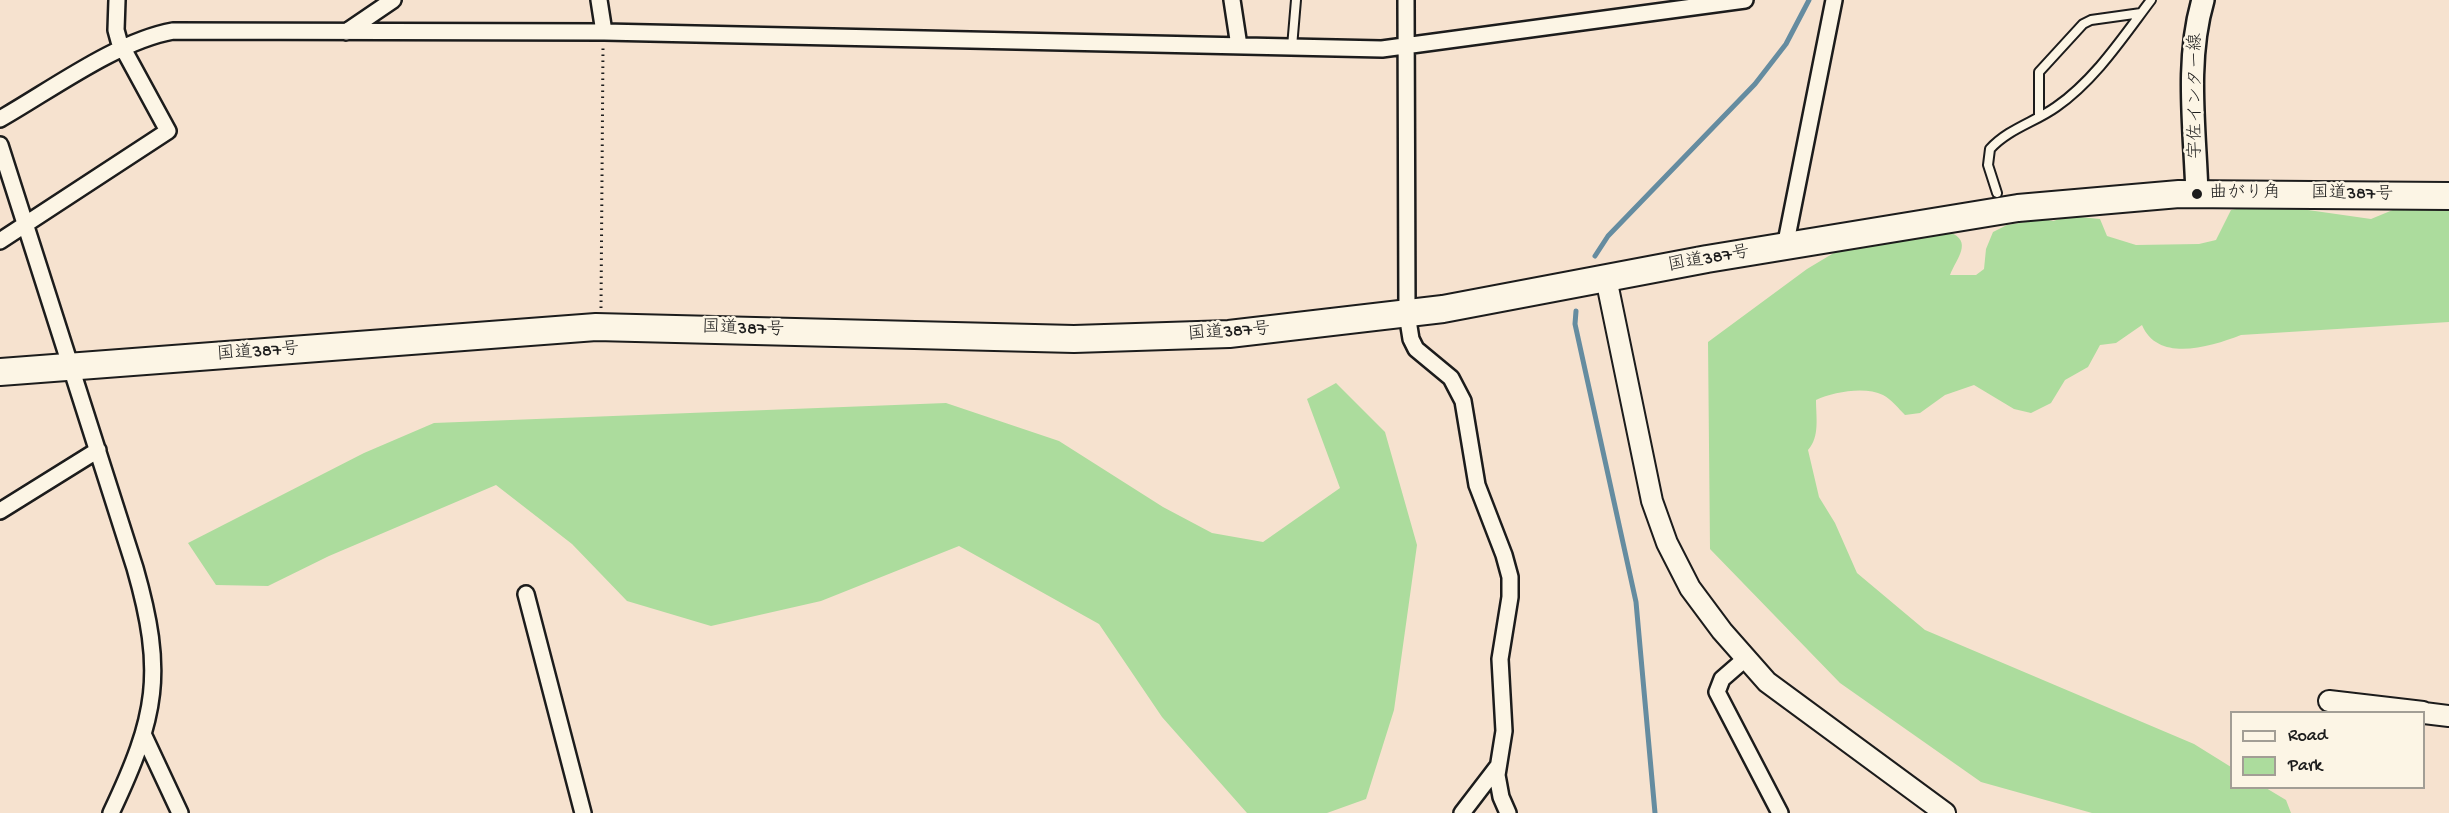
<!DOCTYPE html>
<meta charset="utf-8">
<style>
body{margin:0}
#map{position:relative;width:2449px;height:813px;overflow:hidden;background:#f6e2cf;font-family:"Gochi Hand",sans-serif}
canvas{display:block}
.legend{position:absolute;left:2230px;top:711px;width:195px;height:78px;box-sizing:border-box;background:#fcf5e5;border:2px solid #a29e95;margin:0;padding:8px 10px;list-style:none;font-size:18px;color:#1c1c1c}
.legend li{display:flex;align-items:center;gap:12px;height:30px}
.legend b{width:30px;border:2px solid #a29e95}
</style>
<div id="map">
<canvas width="2449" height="813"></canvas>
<ul class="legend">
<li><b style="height:8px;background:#fcf5e5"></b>Road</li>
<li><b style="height:16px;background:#acdc9d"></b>Park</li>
</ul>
</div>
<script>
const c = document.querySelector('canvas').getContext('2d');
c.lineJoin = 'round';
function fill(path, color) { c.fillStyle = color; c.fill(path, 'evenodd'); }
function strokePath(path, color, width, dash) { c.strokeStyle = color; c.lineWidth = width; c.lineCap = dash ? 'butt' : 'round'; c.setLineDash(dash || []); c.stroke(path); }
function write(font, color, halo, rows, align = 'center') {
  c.font = font + ' "Gochi Hand","Klee One",sans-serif'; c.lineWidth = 5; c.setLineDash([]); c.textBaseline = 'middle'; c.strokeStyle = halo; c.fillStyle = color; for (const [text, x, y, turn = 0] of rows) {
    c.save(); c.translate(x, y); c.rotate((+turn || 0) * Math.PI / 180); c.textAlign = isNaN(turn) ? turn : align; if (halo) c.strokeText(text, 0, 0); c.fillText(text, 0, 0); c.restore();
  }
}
const green = new Path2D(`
 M2437,206L2449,209V322L2241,335C2210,347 2158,363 2142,325L2116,343L2100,345L2088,367L2065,380L2051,403L2031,413L2014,409L1974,385L1945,395L1920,413L1905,415C1899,409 1891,399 1883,395C1865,386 1833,392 1816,400C1816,417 1820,437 1808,450L1819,497L1835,523L1857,573L1925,630L2194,744L2231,767L2232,788H2266L2286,800L2291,813H2092L1981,782L1840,683L1710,549L1708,342L1807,269L1857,239L1949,232C1974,241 1956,259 1950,275H1976L1984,269L1986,249L1993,232L2007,225L2044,219L2053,221L2070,216L2100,219L2107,236L2136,245L2199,244L2216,240L2231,210L2247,207L2301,209L2371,219L2400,207Z
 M1336,383L1385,432L1417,545L1394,710L1366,799L1327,813H1247L1162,717L1099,624L959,546L821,601L711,626L627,601L572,544L496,485L329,556L268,586L216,585L188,543L364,453L434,423L946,403L1059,441L1163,507L1212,533L1263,542L1340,488L1307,399Z`);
const stream = new Path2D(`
 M1595,256L1608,236L1755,84L1786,44L1809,0
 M1576,311L1575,324L1636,602L1655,813`);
const path = new Path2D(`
 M601,308L603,47`);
const service = new Path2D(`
 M1292,47L1296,0
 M2039,117V72L2083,24L2091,20L2141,13
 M1997,193L1988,165L1990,149C2008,129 2035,122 2056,107C2095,80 2123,37 2151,0`);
const minor = new Path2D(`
 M599,0L604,32
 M1232,0L1239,46
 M1406,0L1407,314L1411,339L1416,349L1451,378L1463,401L1477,485L1504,555L1510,577V597L1500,659L1504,731L1497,775L1501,797L1508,813
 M346,32L393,0
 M0,119C51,90 117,41 173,31L604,32L1382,49L1745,0
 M0,145L135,568C165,673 157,716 111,813
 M0,241L168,131L119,41L116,30L117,0
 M1785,247L1834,0
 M0,511L98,450
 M526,594L583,813
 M1745,659L1722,679L1717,692L1780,813
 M144,736L180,813
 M1462,813L1498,766`);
const tertiary = new Path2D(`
 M1606,278L1652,501L1667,543L1690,588L1722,631L1767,682L1945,813
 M2329,701L2423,712
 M2424,713L2449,716`);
const secondary = new Path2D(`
 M2197,194C2195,130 2185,61 2203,0`);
const trunk = new Path2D(`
 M0,372L596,327L1074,339L1229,334L1443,309L1707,259L2018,208L2179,194L2449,196`);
const markers = [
 [2197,194,6,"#1c1c1c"]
];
const streetNames = [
 ["宇佐インター線",2197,96,-90],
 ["国道387号",2352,195,1],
 ["国道387号",1709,260,-10],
 ["国道387号",743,330,2],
 ["国道387号",1229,333,-4],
 ["国道387号",258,353,-4]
];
const poiNames = [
 ["曲がり角",2209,194]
];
fill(green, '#acdc9d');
strokePath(stream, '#658ca0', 5);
strokePath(service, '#1c1c1c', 12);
strokePath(minor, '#1c1c1c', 20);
strokePath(tertiary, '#1c1c1c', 24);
strokePath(secondary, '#1c1c1c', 26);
strokePath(trunk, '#1c1c1c', 30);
strokePath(path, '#1c1c1c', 3, [1.5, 4.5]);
strokePath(service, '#fcf5e5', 8);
strokePath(minor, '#fcf5e5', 15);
strokePath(tertiary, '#fcf5e5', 20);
strokePath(secondary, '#fcf5e5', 21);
strokePath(trunk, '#fcf5e5', 26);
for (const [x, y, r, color] of markers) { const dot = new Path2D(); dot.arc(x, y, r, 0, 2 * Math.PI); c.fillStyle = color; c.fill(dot); strokePath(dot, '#fcf5e5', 2); }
write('18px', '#1c1c1c', '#fcf5e5', streetNames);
write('18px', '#1c1c1c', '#fcf5e5', poiNames, 'left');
</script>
